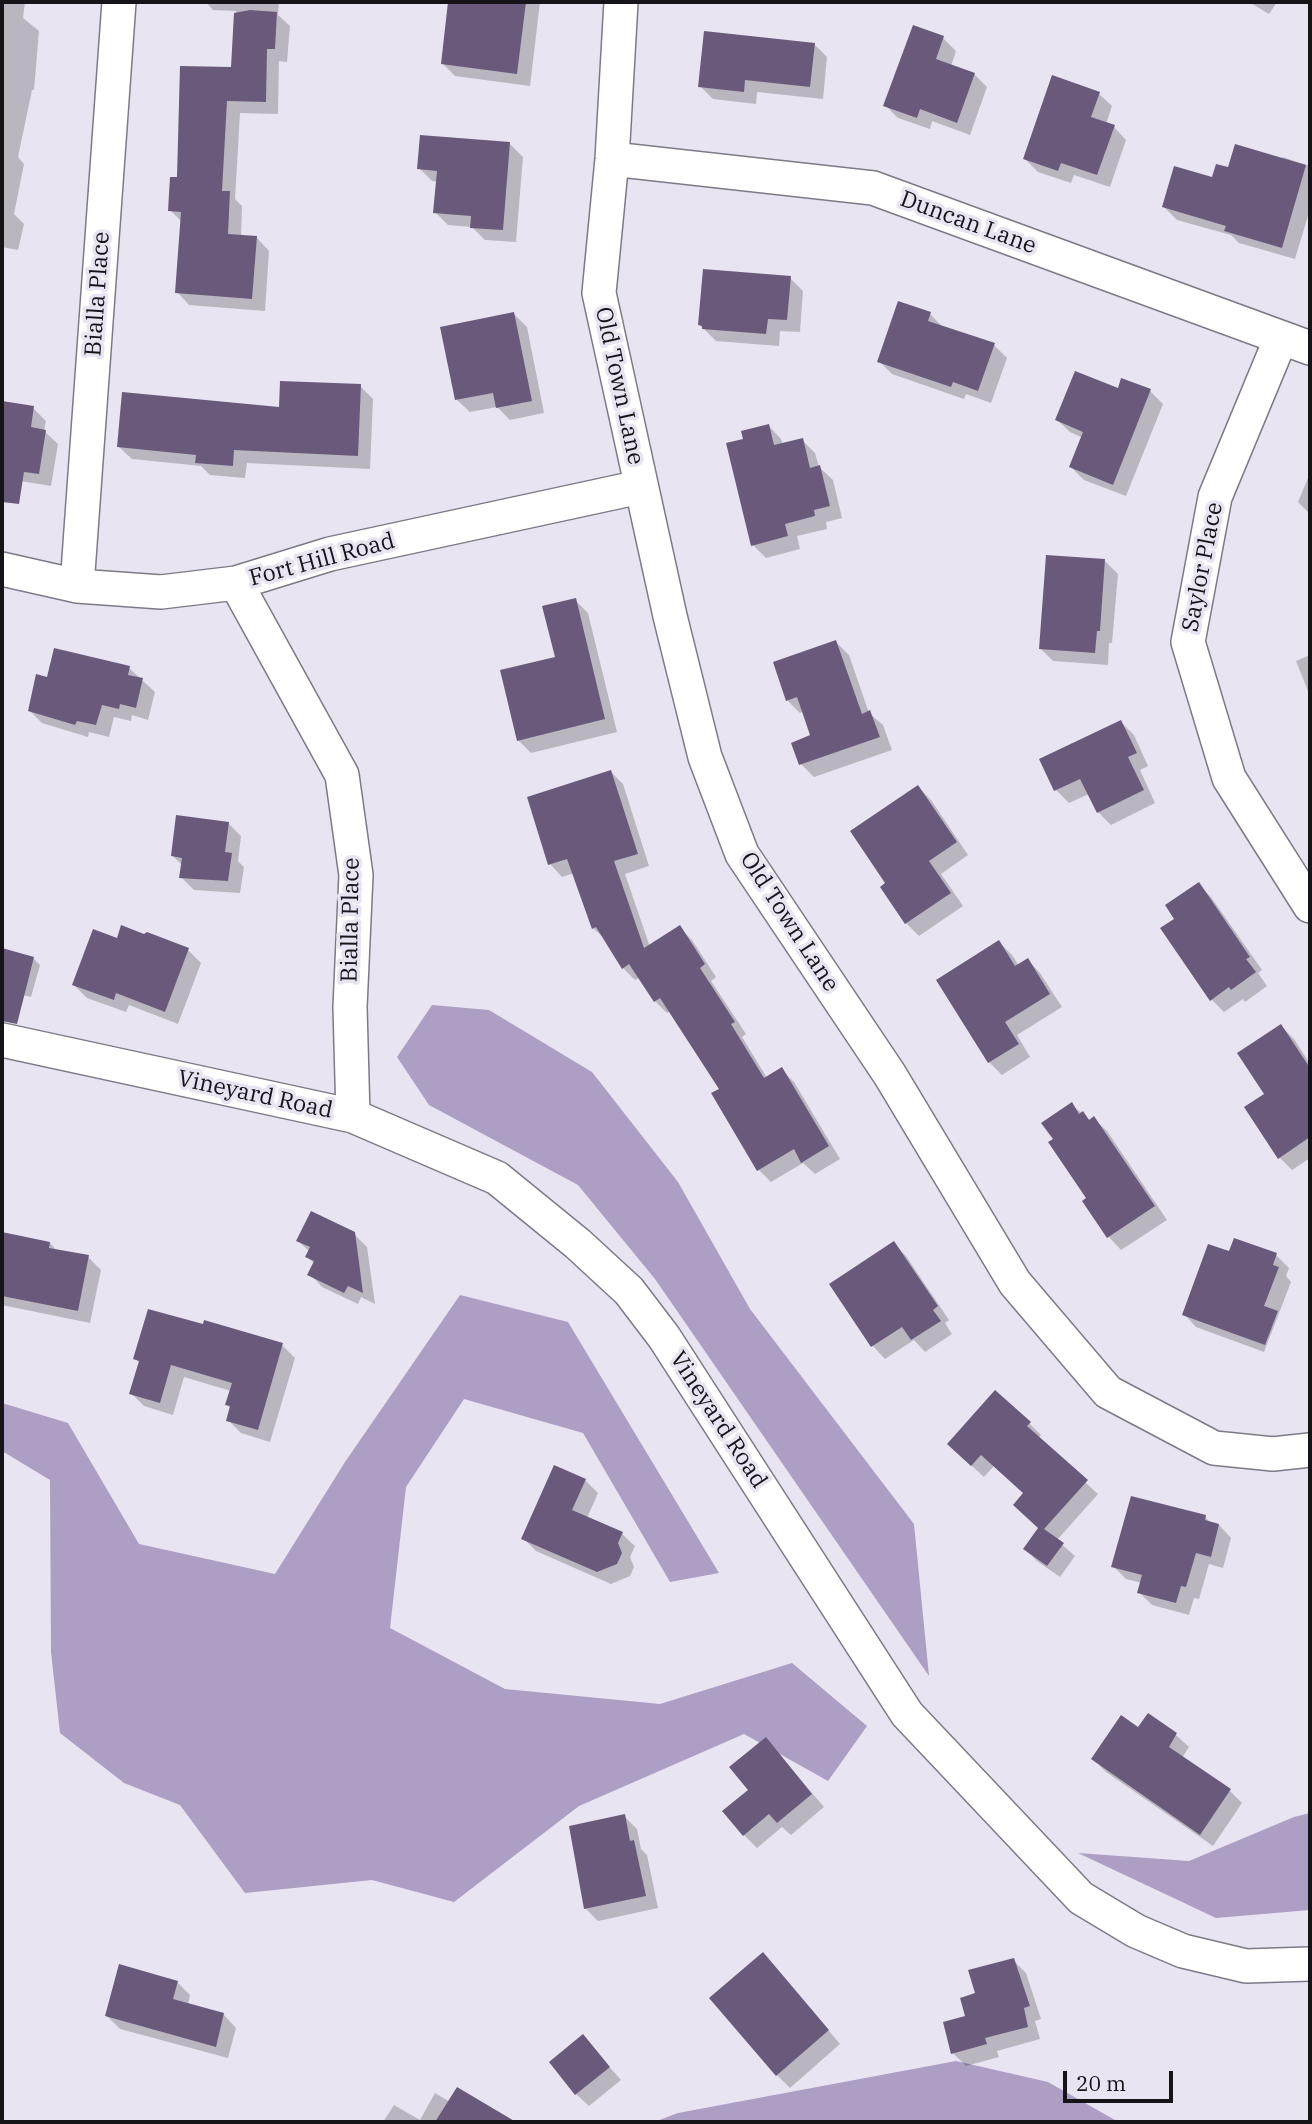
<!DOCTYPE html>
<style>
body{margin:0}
#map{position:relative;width:1312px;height:2124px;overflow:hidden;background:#e9e4f1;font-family:"IBM Plex Serif",serif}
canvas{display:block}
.frame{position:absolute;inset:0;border:4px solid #161419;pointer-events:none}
.scale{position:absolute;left:1063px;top:2071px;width:110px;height:32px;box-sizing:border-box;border:4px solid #161419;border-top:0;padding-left:9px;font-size:21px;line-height:24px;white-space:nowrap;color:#161419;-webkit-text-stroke:5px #e9e4f1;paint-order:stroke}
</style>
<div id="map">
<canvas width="1312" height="2124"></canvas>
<div class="frame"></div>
<div class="scale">20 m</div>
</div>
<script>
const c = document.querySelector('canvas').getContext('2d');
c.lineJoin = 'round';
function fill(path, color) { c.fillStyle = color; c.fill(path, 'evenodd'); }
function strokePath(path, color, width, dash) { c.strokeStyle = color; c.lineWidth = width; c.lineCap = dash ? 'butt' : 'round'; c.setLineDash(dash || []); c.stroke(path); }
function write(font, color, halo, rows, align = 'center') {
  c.font = font + ' "IBM Plex Serif",serif'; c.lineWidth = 7; c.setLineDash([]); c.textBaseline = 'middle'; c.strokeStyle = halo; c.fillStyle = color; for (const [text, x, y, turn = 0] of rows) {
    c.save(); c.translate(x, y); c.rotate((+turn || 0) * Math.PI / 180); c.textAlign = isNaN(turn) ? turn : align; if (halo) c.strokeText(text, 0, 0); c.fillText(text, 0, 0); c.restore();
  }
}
const forest = new Path2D(`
 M432,1005L489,1010L592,1072L678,1182L750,1309L914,1524L929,1676L655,1279L578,1185L429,1105L397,1057Z
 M460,1295L568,1322L719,1573L670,1582L583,1433L464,1399L406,1487L390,1628L505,1689L660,1704L792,1663L867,1726L828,1781L744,1734L579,1806L454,1902L372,1880L245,1893L180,1805L124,1783L60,1733L51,1652L50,1480L2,1451V1403L68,1423L139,1544L275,1574L345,1462Z
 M1310,1813V1910L1216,1918L1078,1853L1189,1861L1294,1817Z
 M956,2061L1048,2082L1115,2120V2122H654L678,2113Z`);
const shadow = new Path2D(`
 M2,2H25L23,18L39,31L34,90H32L18,157L24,164L14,214L24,224L18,250L2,247Z
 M206,2H279L278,15L290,26L287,62L279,61L278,114L240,113L235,199L242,206L241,237L257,238L269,251L265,311L189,305L177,292L182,222L170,210L179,179L233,69L236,11L213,10Z
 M450,2H540L530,86L455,76L442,63Z
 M1249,2H1277L1269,14Z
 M943,38L956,51L951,66L974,74L987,87L970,135L932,121L930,129L898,118L885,105Z
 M814,44L827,57L823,99L757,92L756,104L713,99L700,86Z
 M1099,94L1112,106L1106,124L1114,127L1126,140L1110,187L1074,175L1071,183L1038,172L1025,159Z
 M510,144L523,157L516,242L485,240L472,227L448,225L435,212L438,182L432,181L419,168Z
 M1282,157L1310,166V209L1295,259L1239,243L1231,235L1177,220L1164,207L1229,169L1282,159Z
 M790,278L803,291L800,332L780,331L779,346L716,341L700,325Z
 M899,303L930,314L943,327L994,345L1007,358L991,403L966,394L964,399L892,374L879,361Z
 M514,314L527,327L544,413L510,420L497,407L470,412L457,400Z
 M360,386L373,399L370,469L247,463L245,478L210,475L201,466L132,459L119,447L280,409Z
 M1119,390L1150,391L1163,404L1126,496L1084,480L1071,467L1083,438L1070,432L1057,420Z
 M2,403L33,408L46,421L44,431L58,444L51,486L2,478Z
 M769,426L781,439L783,445L802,440L815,453L819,467L833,480L842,518L826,522L827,529L797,536L800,549L766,558L753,545L745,441Z
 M1310,473V514L1298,502Z
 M1105,561L1118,574L1112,643H1109L1108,665L1053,661L1040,648Z
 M575,600L588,613L617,732L531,753L518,740L557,659Z
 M836,642L849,655L869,713L883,725L892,750L814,777L801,764L813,736L804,711L800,713L787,700Z
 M1310,655V696L1296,661Z
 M129,668L155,692L148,720L132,715L131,721L114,717L109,737L89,732L88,737L42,723L29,710L48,679Z
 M1121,722L1134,735L1148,766L1140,770L1155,803L1111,825L1098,812L1089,794L1069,803L1056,790L1041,760Z
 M611,772L623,784L649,866L625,874L650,947L679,927L692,940L716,977L711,981L746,1034L742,1037L767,1078L782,1070L794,1082L840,1159L815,1174L803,1163L771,1182L759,1170L721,1089L670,1011L667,1013L655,1001L640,977L635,980L623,968L606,940L593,928L574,873L562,877L550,864Z
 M918,787L931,800L968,855L941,874L963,906L919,936L906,923L887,883Z
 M228,823L241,836L238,861L244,867L240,893L194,890L181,877L183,866L173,856Z
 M1198,884L1211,897L1262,970L1258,973L1267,986L1245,1002L1243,999L1224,1012L1211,999L1177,919Z
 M118,940L188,950L201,963L178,1024L129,1005L126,1012L87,998L74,985Z
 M999,942L1012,955L1019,966L1028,960L1040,973L1062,1007L1017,1035L1030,1057L1002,1075L989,1062Z
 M5,951L34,959L40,965L31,997L2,990V963Z
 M1281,1026L1294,1039L1310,1064V1158L1292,1170L1279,1157L1266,1095Z
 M1072,1105L1091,1121L1094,1119L1107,1131L1167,1220L1121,1250L1109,1237L1085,1201L1088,1198L1055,1140Z
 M2,1233L50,1243L57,1251L88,1257L101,1270L90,1323L2,1305Z
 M354,1234L367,1247L375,1304L361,1297L358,1304L322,1287L310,1274L315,1264L307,1257L310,1252L298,1241Z
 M893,1243L906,1256L949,1320L945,1323L952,1334L925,1352L914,1340L885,1359L873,1346L831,1285Z
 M1230,1254L1276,1255L1289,1268L1286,1276L1291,1282L1264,1352L1196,1327L1184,1314Z
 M282,1345L295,1358L270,1442L241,1433L228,1420L231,1409L227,1405L231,1391L184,1377L173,1415L144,1406L131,1393L140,1363L135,1358Z
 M1029,1423L1041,1435L1038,1439L1098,1494L1057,1540L1075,1556L1060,1577L1037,1561L1025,1549L1040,1529L1025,1494L994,1466L984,1477L961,1456Z
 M585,1480L598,1493L587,1518L622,1534L635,1546L630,1557L634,1567L630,1576L611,1584L536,1551L523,1538Z
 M1205,1517L1212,1524L1219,1525L1231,1538L1223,1568L1209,1564L1199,1599L1194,1598L1189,1615L1152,1605L1139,1592L1142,1583L1126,1579L1113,1566Z
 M1148,1715L1176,1735L1189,1747L1182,1758L1230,1791L1242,1803L1213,1846L1106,1772L1093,1759L1139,1730Z
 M766,1739L824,1807L791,1835L782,1827L757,1848L744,1835L751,1790Z
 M624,1816L637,1829L641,1849L647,1855L658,1908L598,1921L585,1908Z
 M1013,1960L1026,1973L1041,2019L1035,2021L1040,2039L997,2051L999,2057L966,2066L953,2053L967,2018Z
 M775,1967L840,2044L790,2088L777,2075Z
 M177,1982L190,1995L188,2005L224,2015L236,2028L228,2058L120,2029L107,2016Z
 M583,2037L621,2080L589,2106L576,2094Z
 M435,2093L450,2102L500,2120L498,2122H383L394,2105L420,2120Z`);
const building = new Path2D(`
 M448,2H526L517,74L441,64Z
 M250,10L277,12L275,49H267L266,102L227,101L222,191H230L228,234L257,236L252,299L175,293L181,212L168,211L170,177H177L180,66L231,67L234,13Z
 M913,25L944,36L936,59L975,73L957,123L920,109L917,118L883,106Z
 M704,31L815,43L810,87L745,80L744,92L698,87Z
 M1052,75L1100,92L1091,117L1115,125L1097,175L1061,163L1058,171L1023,159Z
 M420,135L510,142L503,230L470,228L471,216L433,213L437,171L417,169Z
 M1235,144L1306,165L1282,248L1224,231L1226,226L1162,207L1174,166L1212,177L1216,164L1228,167Z
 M703,269L791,276L787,320L768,319L766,334L702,329V326L698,325Z
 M898,301L931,312L928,321L995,343L978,391L953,382L951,387L877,362Z
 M514,312L532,401L496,408L493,393L455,400L440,327Z
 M1075,371L1118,388L1121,378L1151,389L1113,485L1069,467L1083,432L1055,420Z
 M280,381L361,384L358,456L234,450L233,466L195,463L196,455L117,447L122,392L279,407Z
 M2,401L34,406L31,427L46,430L39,474L24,472L19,504L2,502Z
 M769,424L774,445L803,438L810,468L820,465L830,506L814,510L815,516L785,524L788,536L751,546L726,443L743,439L741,431Z
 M1046,555L1105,559L1100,631H1097L1095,653L1039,649Z
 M576,598L605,719L517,741L500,670L555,657L542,606Z
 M836,640L862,714L870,710L880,737L799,765L791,743L810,735L797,697L786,701L773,662Z
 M54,648L130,666L128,675L143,678L136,708L120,704L119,709L102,705L96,725L77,721L75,725L28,711L36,674L47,677Z
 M1121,720L1137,753L1128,757L1144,790L1097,813L1080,779L1054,791L1039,759Z
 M611,770L638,854L614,861L644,948L680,925L705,964L700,968L735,1022L731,1024L764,1078L782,1067L829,1146L801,1163L794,1149L757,1171L711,1093L719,1089L660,998L654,1002L629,964L622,969L596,927L592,929L567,859L548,865L527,797Z
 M918,785L957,842L929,861L951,893L905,924L880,887L885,883L850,831Z
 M176,815L229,822L225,852L232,853L228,881L179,878L182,858L171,856Z
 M1199,882L1250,957L1246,959L1256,972L1231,990L1229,987L1210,1001L1160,928L1174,919L1165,905Z
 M121,925L144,934L147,932L189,948L165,1012L116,993L114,1000L72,985L93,929L117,938Z
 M999,940L1015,966L1028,958L1050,994L1005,1022L1019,1044L988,1063L936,980Z
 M2,948L34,957L17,1024L2,1021Z
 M1281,1024L1310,1068V1137L1278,1159L1244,1107L1264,1094L1237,1053Z
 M1072,1102L1079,1114L1083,1111L1089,1120L1094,1116L1155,1206L1107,1238L1082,1201L1086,1198L1048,1142L1053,1139L1041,1123Z
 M311,1211L355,1232L363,1293L348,1286L344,1293L307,1275L314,1261L305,1257L310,1247L296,1241Z
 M2,1232L50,1242L49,1248L89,1255L78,1311L2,1296Z
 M1234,1238L1277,1253L1273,1265L1279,1267L1264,1306L1278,1311L1265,1345L1182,1315L1208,1244L1229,1251Z
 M894,1241L938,1306L933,1310L941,1321L911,1340L902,1327L871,1347L829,1284Z
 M148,1309L203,1324L204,1320L283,1343L258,1430L226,1421L230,1406L225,1405L232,1383L171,1365L160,1403L129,1394L139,1361L133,1359Z
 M995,1390L1031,1422L1027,1426L1088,1480L1044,1529L1064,1543L1047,1566L1023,1549L1038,1528L1013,1505L1023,1493L981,1455L971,1466L947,1444Z
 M554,1465L586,1479L572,1510L623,1532L618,1543L622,1553L617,1564L597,1572L521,1539Z
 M1131,1496L1206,1515L1205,1520L1219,1524L1211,1557L1196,1553L1186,1587L1181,1586L1176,1603L1137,1593L1142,1575L1111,1567Z
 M1148,1713L1177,1733L1169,1747L1231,1789L1200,1835L1091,1759L1121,1715L1138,1727Z
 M766,1737L812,1794L777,1823L769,1814L743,1836L722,1811L748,1790L729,1767Z
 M625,1814L630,1841L634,1840L646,1896L584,1909L569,1826Z
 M763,1952L829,2030L776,2076L709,1998Z
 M1014,1958L1030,2006L1024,2008L1028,2027L985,2038L987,2044L951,2054L943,2022L965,2016L960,1998L975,1993L968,1970Z
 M119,1964L178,1981L173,1999L224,2013L216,2047L105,2016Z
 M583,2034L610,2067L575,2095L549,2062Z
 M457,2087L516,2122H435Z`);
const street = new Path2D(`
 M621,2L612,159L599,293L670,616L705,757L742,854L890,1075L1015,1283L1108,1392L1214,1448L1273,1454L1310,1450
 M612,159L873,188L1310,348
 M1281,338L1215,497L1188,642L1229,778L1310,906
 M2,569L77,586L161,592L236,583L330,554L640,487
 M236,583L342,775L356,875L350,1007L353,1116
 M77,586L119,2
 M2,1040L353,1116L497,1178L578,1244L629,1291L664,1337L907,1714L1081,1898L1136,1931L1183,1951L1246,1966L1310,1964`);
const streetNames = [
 ["Duncan Lane",968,223,20],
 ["Bialla Place",98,294,-86],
 ["Old Town Lane",619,386,78],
 ["Fort Hill Road",322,560,-15],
 ["Saylor Place",1203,567,-79],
 ["Bialla Place",351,920,-89],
 ["Old Town Lane",789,922,57],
 ["Vineyard Road",255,1095,12],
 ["Vineyard Road",718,1420,57]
];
fill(forest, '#ad9ec4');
fill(shadow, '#0003');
fill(building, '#695a7c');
strokePath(street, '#7e7986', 36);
strokePath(street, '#fff', 33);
write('23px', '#161419', '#e9e4f1', streetNames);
</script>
